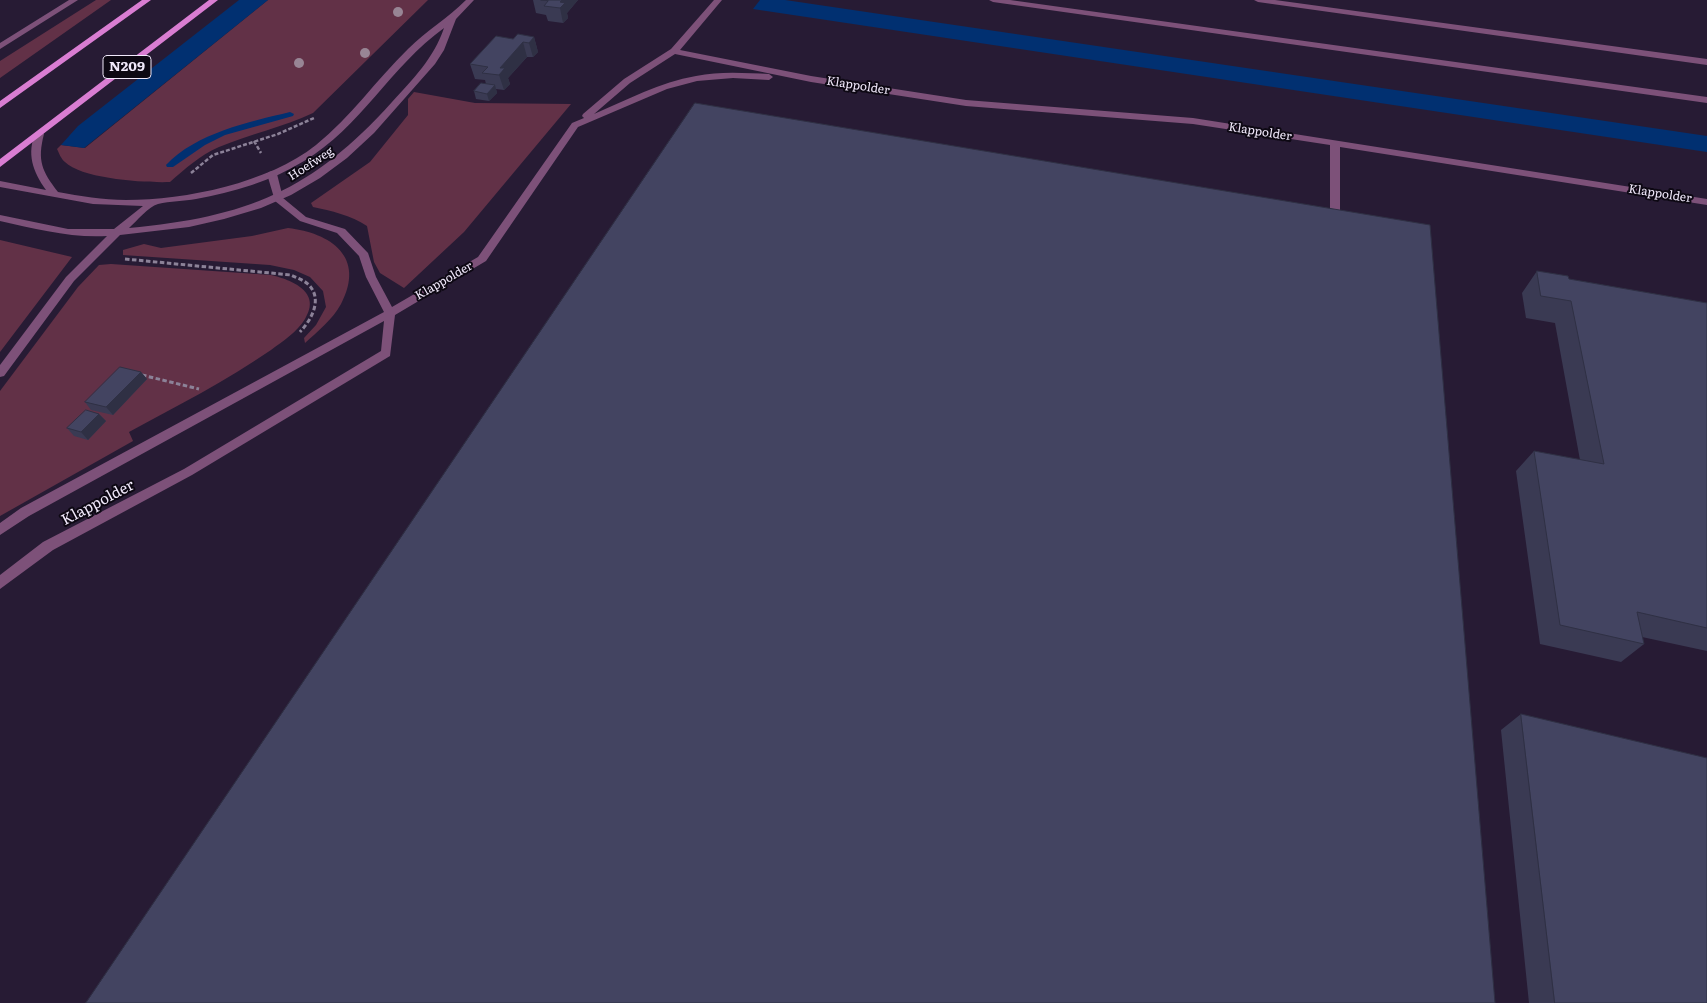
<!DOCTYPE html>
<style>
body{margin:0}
canvas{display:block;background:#271b34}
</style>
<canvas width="1707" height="1003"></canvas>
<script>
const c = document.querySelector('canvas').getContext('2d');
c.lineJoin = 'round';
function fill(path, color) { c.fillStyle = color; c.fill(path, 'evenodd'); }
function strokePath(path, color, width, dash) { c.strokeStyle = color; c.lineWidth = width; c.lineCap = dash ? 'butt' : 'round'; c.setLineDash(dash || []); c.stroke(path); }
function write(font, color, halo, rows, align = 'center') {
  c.font = font + ' Literata,serif'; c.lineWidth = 4; c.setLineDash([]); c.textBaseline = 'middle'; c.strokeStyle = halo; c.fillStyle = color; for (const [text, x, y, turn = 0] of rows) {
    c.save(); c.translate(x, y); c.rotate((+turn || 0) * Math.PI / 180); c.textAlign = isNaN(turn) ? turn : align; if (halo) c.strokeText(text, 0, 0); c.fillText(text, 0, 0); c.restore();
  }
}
const green = new Path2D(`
 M96,0H111L0,78V61Z
 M268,0H428L313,113C283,127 250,134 219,147C200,155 185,169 170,182C146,183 82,179 65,162C61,159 59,153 57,149L61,145L85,148Z
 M414,92L475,103L571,104L464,232L404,288L380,273L374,262L367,226C351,215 331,211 313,207L311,203L370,162L408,115V99Z
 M288,228C331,233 366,257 341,304C333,319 317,332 305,343L304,338L316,325L326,307L323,291L310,277L294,270L270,265L123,255V250L144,244L161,248L252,236Z
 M0,240L72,257L0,352Z
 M111,264L271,275C292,280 322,292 305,319C297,332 283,341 271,350C226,381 177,406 129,432L133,441L0,516V391L78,287L99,265Z`);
const water = new Path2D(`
 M239,0H268L84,148L61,145L78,126Z
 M760,0H785L1707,136V152L753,9Z`);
const stream = new Path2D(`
 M290,112L294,114L293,116L225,135L205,145L173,167H167L166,165C196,133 249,122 290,112Z`);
const pathFar1 = new Path2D(`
 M254,141L261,153
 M191,173L213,155L278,134L314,118`);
const path = new Path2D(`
 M125,259L291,275C297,278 304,280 309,285C323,300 311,320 300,332
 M142,375L199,389`);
const lane = new Path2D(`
 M714,0H722L680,50L811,76L966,100L1193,118L1707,199V205L1340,147V226L1335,229L1330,226V145L1193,124L966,106L811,82L675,54L630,83L594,114C627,100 660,82 696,76C720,71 745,73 769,74L773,77L769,80L733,78L697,81L667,89L578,127L486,261L395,315L390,356L192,475L53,550L0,589V575L43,542L184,469L381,351L384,321L29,516L0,535V523L21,508L384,312L366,277L359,256L337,233L300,221L275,201L267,174L269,172L272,171L277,174L283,198L306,217L345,229L368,253L376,277L392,307L478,257L572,123L584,118L582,116L583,114L624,79L671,49Z
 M989,0H1010L1707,97V103L993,2Z
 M1254,0H1275L1707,59V65L1258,2Z`);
const street = new Path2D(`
 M69,0H78L0,49V43Z
 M466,0H474L456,19L444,50L435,64L374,133L347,158L320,178L291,195L261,208L224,219L189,227L120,235L74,281L4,376L0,377V365L66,277L107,236C70,238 36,229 0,221V215L68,229H114L143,206L93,204L0,187V181L46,190C33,172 26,153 36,132H42L44,134C37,161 42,171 58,192C80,196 103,200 126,200C186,200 268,183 316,145C351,117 376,80 408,49C426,31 448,18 466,0ZM444,28C434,58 413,79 392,102C312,191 247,217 129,228C137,221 148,207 158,204C170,201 184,201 196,199C233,192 272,181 304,161C360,128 391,66 444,28Z`);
const primary = new Path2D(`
 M142,0H151L0,108V101Z
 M209,0H218L0,167V159Z`);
const trees = [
 [398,12],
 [365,53],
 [299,63]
];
const wall = new Path2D(`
 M533,0H578L567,13L568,18L563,23L548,21L546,15L536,13Z
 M534,37L538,52L533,57H527L508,78L510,84L504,90L496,89L497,93L489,101L476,99L474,91L486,84L485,80L475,79L470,64L513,39Z
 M1537,271L1569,279L1707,303V651L1642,637L1644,644L1621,662L1540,644L1516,471L1534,451L1580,460L1555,323L1526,318L1522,293Z
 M141,372L147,379L113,415L91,410L85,402Z
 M99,414L106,421L88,440L74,436L67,428Z
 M1521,714L1707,1003H1529L1501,730Z`);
const shadedWall = new Path2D(`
 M562,0H578L567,13L568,18L563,23L560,8V2Z
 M534,37L538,52L533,57L529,43Z
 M523,42L527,57L508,78L510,84L504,90L499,75L500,68Z
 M495,85L497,93L489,101L487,94Z
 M141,372L147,379L113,415L106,407Z
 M99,414L106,421L88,440L81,432Z`);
const building = new Path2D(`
 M541,0H562L560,2L565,3L560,8L544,6L548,1Z
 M518,34L534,37L529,43L523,42L500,68H505L499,75L482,73L488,67L470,64L496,36L513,39Z
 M481,83L495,85L487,94L474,91Z
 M695,103L1430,225L1495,1003H86Z
 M1537,271L1568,276L1569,279L1707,303V628L1637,612L1644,644L1560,625L1534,451L1604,464L1571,301L1541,296Z
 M120,367L141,372L106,407L85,402Z
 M86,410L99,414L81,432L67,428Z
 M1521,714L1707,758V1003H1555Z`);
const farStreetnames = [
 ["Klappolder",858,86,9],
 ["Klappolder",1260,132,9],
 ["Hoefweg",311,164,-33],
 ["Klappolder",1660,194,9],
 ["Klappolder",444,281,-30]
];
const shields = [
 [127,67,48]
];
const shieldNames = [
 ["N209",127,67]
];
const streetNames = [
 ["Klappolder",98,503,-28]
];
fill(green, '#623147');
fill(water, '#013071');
fill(stream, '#013071');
strokePath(pathFar1, '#8c8298', 2.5, [4, 2]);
strokePath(path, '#8c8298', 3, [4.5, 2.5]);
fill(lane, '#7d5179');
fill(street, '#7d5179');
fill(primary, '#d97dd2');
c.fillStyle = '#988595';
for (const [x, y] of trees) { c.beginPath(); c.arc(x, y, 5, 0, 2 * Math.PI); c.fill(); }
fill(wall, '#3a3a53');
fill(shadedWall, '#2f3044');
fill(building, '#434461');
strokePath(building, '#2f3044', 1);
write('12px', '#f1e9fb', '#0d0813', farStreetnames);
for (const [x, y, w] of shields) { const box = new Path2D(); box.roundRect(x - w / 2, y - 11.5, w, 23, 4); c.fillStyle = '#0d0813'; c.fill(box); strokePath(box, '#f1e9fb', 1); }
write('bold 14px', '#f1e9fb', null, shieldNames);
write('15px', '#f1e9fb', '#0d0813', streetNames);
</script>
